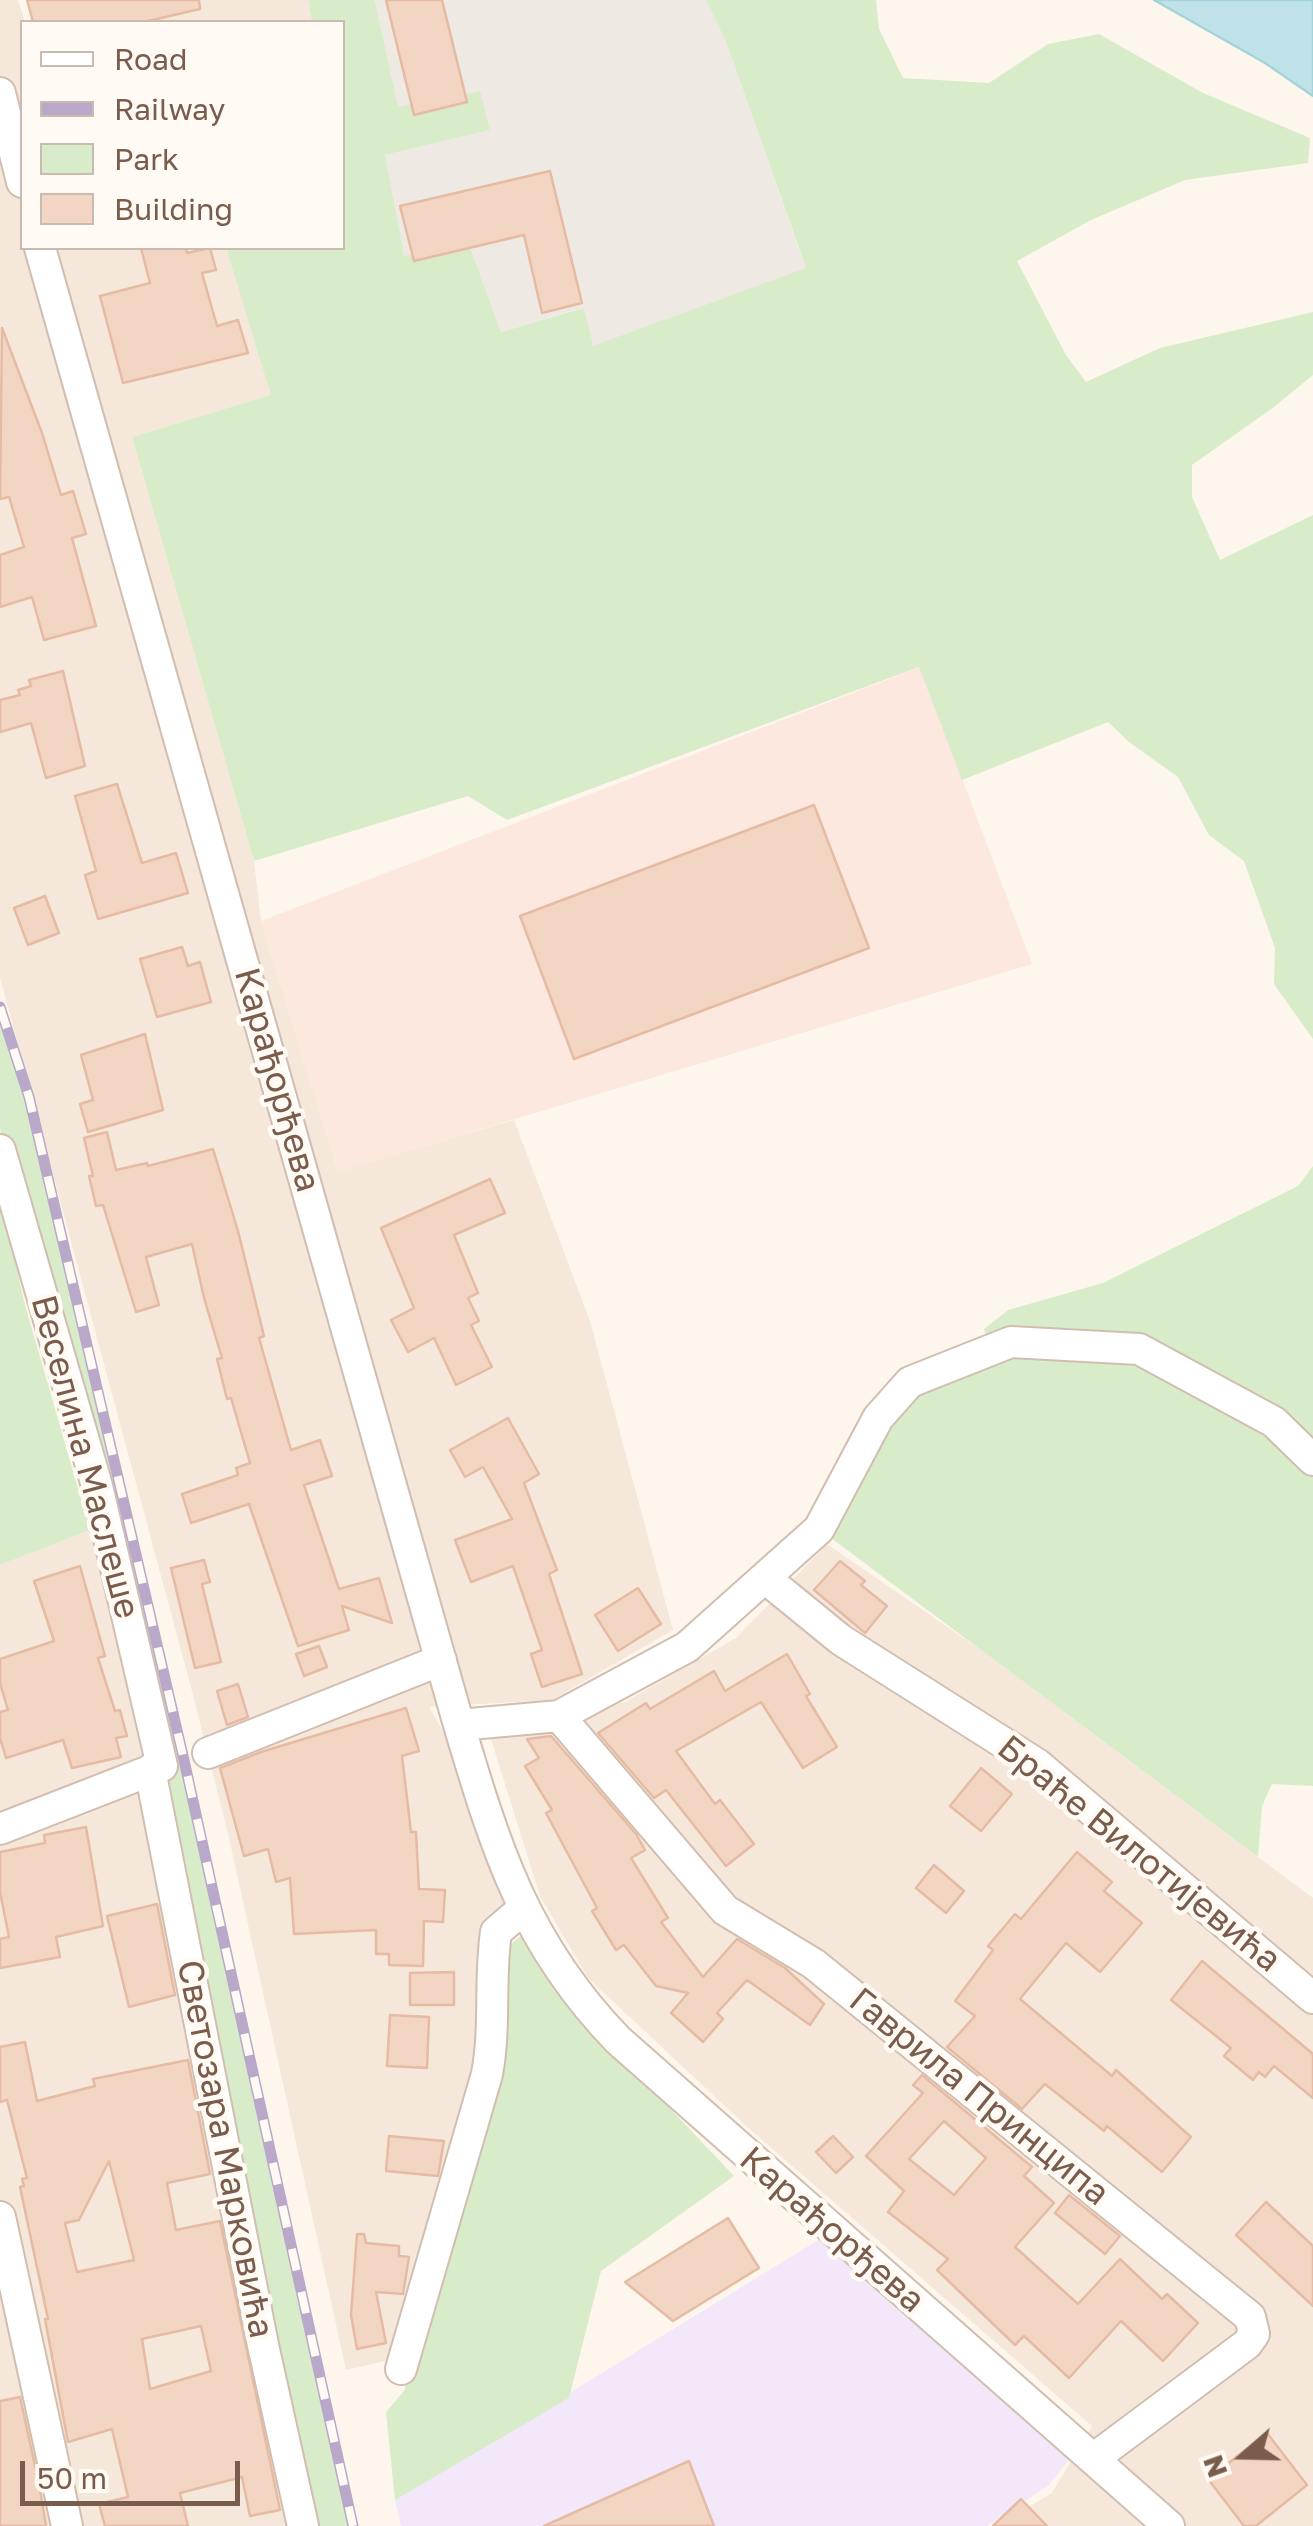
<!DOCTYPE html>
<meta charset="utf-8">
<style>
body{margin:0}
#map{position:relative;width:1313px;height:2526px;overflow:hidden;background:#fdf6ec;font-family:"Golos Text",sans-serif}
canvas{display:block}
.legend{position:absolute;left:20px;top:20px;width:325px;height:230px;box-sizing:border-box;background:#fffaf3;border:2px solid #cabbb1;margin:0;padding:12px 18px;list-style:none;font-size:30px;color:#7a5c4d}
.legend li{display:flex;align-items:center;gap:20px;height:50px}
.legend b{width:50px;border:2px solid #cabbb1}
.north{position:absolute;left:1193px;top:2406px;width:100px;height:100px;-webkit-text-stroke:8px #fffaf3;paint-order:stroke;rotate:250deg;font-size:28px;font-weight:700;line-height:40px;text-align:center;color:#7a5c4d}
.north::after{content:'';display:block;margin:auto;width:35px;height:45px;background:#7a5c4d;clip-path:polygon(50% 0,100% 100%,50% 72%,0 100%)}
.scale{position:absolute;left:20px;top:2461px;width:220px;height:45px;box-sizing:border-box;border:5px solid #7a5c4d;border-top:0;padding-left:12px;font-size:30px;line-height:35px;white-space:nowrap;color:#7a5c4d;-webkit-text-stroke:8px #fffaf3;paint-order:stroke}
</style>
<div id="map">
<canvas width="1313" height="2526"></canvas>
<ul class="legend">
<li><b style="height:12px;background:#fff"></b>Road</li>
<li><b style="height:12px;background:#b9a8c9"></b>Railway</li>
<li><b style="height:28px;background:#d8ecc9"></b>Park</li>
<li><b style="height:28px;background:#f3d5c3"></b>Building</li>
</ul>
<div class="north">N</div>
<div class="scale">50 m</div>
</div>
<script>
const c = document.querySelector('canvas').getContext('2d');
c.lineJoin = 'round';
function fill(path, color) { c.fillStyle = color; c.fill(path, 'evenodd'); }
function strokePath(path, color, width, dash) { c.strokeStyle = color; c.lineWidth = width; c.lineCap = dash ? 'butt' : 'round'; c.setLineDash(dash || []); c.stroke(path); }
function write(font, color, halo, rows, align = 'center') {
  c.font = font + ' "Golos Text",sans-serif'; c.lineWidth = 9; c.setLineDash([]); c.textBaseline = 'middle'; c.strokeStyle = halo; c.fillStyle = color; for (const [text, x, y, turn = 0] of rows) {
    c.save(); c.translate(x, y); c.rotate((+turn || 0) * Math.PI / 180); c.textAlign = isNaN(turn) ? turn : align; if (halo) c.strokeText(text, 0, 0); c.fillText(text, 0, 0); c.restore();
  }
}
const residential = new Path2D(`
 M0,0H18L25,22H22V248H226L272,395L132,437L254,861L261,921L338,1171L514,1120L590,1321L673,1630L552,1700L429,1707L532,1888L479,1927L486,2023L394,2359L346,2370L229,1838L192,1691L0,978Z
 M193,0H308L312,22H110Z
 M90,1530L142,1746L141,1795L288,2526H0V1565Z
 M827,1544L978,1648L1313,1898V2526H997L1052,2493L1092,2426L745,2125L588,1978L540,1896L490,1736L625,1702L736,1638Z`);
const commercial = new Path2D(`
 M920,667L1032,964L338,1172L261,921Z`);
const industrial = new Path2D(`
 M375,0H706L726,42L806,269L592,347L583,308L501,332L469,244L404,257L384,155L490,130L479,91L398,108Z`);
const education = new Path2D(`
 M833,2231L1079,2447L1049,2485L987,2526H401L395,2500Z`);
const green = new Path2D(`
 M308,0H375L398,107L480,91L490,130L385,155L404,256L469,244L501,332L584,308L593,346L806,268L726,42L706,0H876L879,29L903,78L989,83L1048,44L1099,34L1203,93L1310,138L1308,163L1185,180L1091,220L1017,261L1066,355L1086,382L1160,348L1313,312V375L1274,407L1192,465V497L1220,560L1313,515V1039L1274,984L1275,948L1244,861L1209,835L1178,777L1129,742L1108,722L962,780L919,667L507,820L468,796L254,861L132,437L271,395L226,248H342V22H312Z
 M0,1007L29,1097L353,2526H301L97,1486L0,1129Z
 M1313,1166V1786L1272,1784L1262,1806L1258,1857L819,1529L878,1418L991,1350L984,1329L1008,1310L1103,1283L1298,1186Z
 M0,1198L25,1305L90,1530L0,1565Z
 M526,1932L621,2063L662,2100L734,2176L601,2271L569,2398L395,2500L386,2412L404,2391L490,2096L499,1954Z`);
const water = new Path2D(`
 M1154,0H1313V96L1265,63Z`);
const building = new Path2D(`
 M27,0H199L200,9L144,22H33Z
 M386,0H442L467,102L414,115Z
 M550,171L582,303L542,313L524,235L414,261L400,206Z
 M141,248H186L187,253L210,248L216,270L202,273L217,326L238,320L248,353L123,383L100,296L150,283Z
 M2,328L42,433L61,495L73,491L86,534L72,538L96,626L44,640L32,597L0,607V555L24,547L9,497L0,499Z
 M63,671L85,766L46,778L31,723L0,732V700L20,695L18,690L31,686L29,680Z
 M117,784L142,863L176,853L188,893L98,919L85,875L96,871L75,796Z
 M814,805L869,948L574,1059L520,916Z
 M45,896L59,933L28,945L14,908Z
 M182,947L188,966L200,962L211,1002L157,1017L140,959Z
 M145,1034L163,1110L88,1132L80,1104L93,1100L81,1055Z
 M107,1132L116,1170L147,1163L148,1166L213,1149L238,1231L264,1336L259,1338L291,1450L320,1440L332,1476L304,1485L339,1589L379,1578L392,1623L342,1606L349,1630L298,1646L249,1504L191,1523L182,1494L238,1475L236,1468L250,1463L231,1398L227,1399L217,1359L222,1358L204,1298L192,1244L146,1257L159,1305L136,1312L103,1205L96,1206L89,1176H93L84,1138Z
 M490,1179L505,1213L454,1235L478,1293L468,1298L479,1321L471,1325L492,1367L456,1385L434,1338L408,1352L391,1320L414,1308L381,1228Z
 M508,1418L539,1474L524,1483L557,1570L549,1574L582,1674L542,1687L531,1654L542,1650L513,1566L471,1582L455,1540L512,1519L483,1467L465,1477L450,1450Z
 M204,1560L210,1582L202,1584L221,1662L195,1668L171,1568Z
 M840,1561L865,1581L861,1585L887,1606L865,1633L814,1590Z
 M80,1566L105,1656L98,1658L115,1711L120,1710L127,1736L116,1738L121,1757L72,1768L63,1740L6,1758L0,1738V1712L8,1710L0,1683V1659L54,1641L34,1581Z
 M638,1588L661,1624L618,1651L595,1615Z
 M319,1646L327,1667L304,1676L296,1654Z
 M787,1654L810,1694L806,1696L837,1747L803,1768L761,1702L676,1751L715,1804L720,1800L754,1844L726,1866L666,1790L654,1798L598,1733L646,1703L650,1709L714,1671L725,1691Z
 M238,1684L248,1717L227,1725L217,1691Z
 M406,1708L419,1751L402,1756L411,1832H416L419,1889L445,1890L443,1922L424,1921L423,1966L389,1965V1954H376V1930L294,1934L290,1878L276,1882L268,1849L244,1856L220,1768L261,1752Z
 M551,1736L636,1834L645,1850L631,1858L668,1918L661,1922L703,1977L737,1939L785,1968L824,2004L810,2025L747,1980L717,2013L723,2019L703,2042L671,2013L688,1993L656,1986L624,1945L616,1950L592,1911L597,1908L546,1813L552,1810L525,1766L539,1758L527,1739Z
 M981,1768L1012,1794L981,1831L950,1806Z
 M86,1827L103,1926L56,1937L60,1957L0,1968V1939L9,1937L0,1892V1852L45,1843L44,1835Z
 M1077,1852L1112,1882L1104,1891L1142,1923L1100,1972L1066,1943L1020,1999L1112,2076L1116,2070L1191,2137L1162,2172L1107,2126L1104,2131L1045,2084L1022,2109L947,2047L975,2016L955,2001L993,1950L988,1946L1015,1914L1021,1919Z
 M934,1865L964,1891L946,1913L916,1888Z
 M157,1904L175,1995L129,2007L107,1916Z
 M1202,1961L1313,2054V2098L1274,2066L1265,2077L1259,2072L1253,2080L1224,2056L1231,2048L1171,2000Z
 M454,1972V2005H410V1973Z
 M390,2015L429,2017L427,2068L387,2066Z
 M25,2042L37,2101L95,2086L93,2079L188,2060L210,2174L167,2183L176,2230L220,2221L280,2510L250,2516L242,2477L180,2493L188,2526H105L99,2504L128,2497L112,2429L68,2442L45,2319H48L20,2187L24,2186L22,2179L27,2178L7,2100L0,2102V2047ZM109,2161L134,2260L77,2272L65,2223L79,2220ZM201,2326L211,2371L150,2389L142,2339Z
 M922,2075L1032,2167L1024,2176L1054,2203L1015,2247L1078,2304L1120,2259L1162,2299L1167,2294L1198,2323L1163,2361L1121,2321L1069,2378L1024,2336L1015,2345L937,2270L948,2259L888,2212L904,2191L866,2156L923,2093L913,2085ZM944,2121L986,2158L954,2195L909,2159Z
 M389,2136L444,2141L438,2176L386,2171Z
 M833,2136L853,2157L836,2173L816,2152Z
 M1069,2195L1120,2236L1105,2254L1055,2213Z
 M1266,2202L1313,2246V2306L1236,2235Z
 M728,2218L759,2268L673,2321L625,2282Z
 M357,2234H364L366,2243L399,2246V2256L409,2257L403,2294L376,2292L386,2343L357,2349L351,2315Z
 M20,2397L39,2484L46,2526H0V2401Z
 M1267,2433L1307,2485L1256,2526H1244L1208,2479Z
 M689,2461L714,2526H544Z
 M1021,2499L1047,2526H993Z`);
const minor = new Path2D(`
 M0,93L22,182
 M40,248L459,1725C496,1849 525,1944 618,2040L1169,2526
 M0,1150L97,1486L162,1766L0,1829
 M765,1578L841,1640L1037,1764L1313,1998
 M559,1716L725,1910L814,1964L1250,2317L1254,2334L1247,2344L1093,2459
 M459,1725L559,1716L687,1647L819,1529L878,1418L910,1382L1011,1342L1139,1349L1274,1422L1313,1460
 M208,1753L441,1660
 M150,1770L263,2345L303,2526
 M0,2217L67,2526
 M401,2369L487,2074C496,2026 489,1979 496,1932L523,1909`);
const rail = new Path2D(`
 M0,1007L29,1097L184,1760L353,2526`);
const streetNames = [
 ["Карађорђева",277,1080,74],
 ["Веселина Маслеше",85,1457,75],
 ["Браће Вилотијевића",1139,1854,39],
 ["Гаврила Принципа",979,2097,39],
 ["Светозара Марковића",225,2149,79],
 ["Карађорђева",832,2230,41]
];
fill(residential, '#f5e8da');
fill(commercial, '#fde8e0');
fill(industrial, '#efe9e4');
fill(education, '#f3e8fa');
fill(green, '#d8ecc9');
fill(water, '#bfe3e8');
strokePath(water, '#a5d3da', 2.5);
fill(building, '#f3d5c3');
strokePath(building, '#e6bba3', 2.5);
strokePath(minor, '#d1beb0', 34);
strokePath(minor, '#fff', 30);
strokePath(rail, '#b9a8c9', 11);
strokePath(rail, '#fffaf3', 8, [22]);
write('35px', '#7a5c4d', '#fffaf3', streetNames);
</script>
